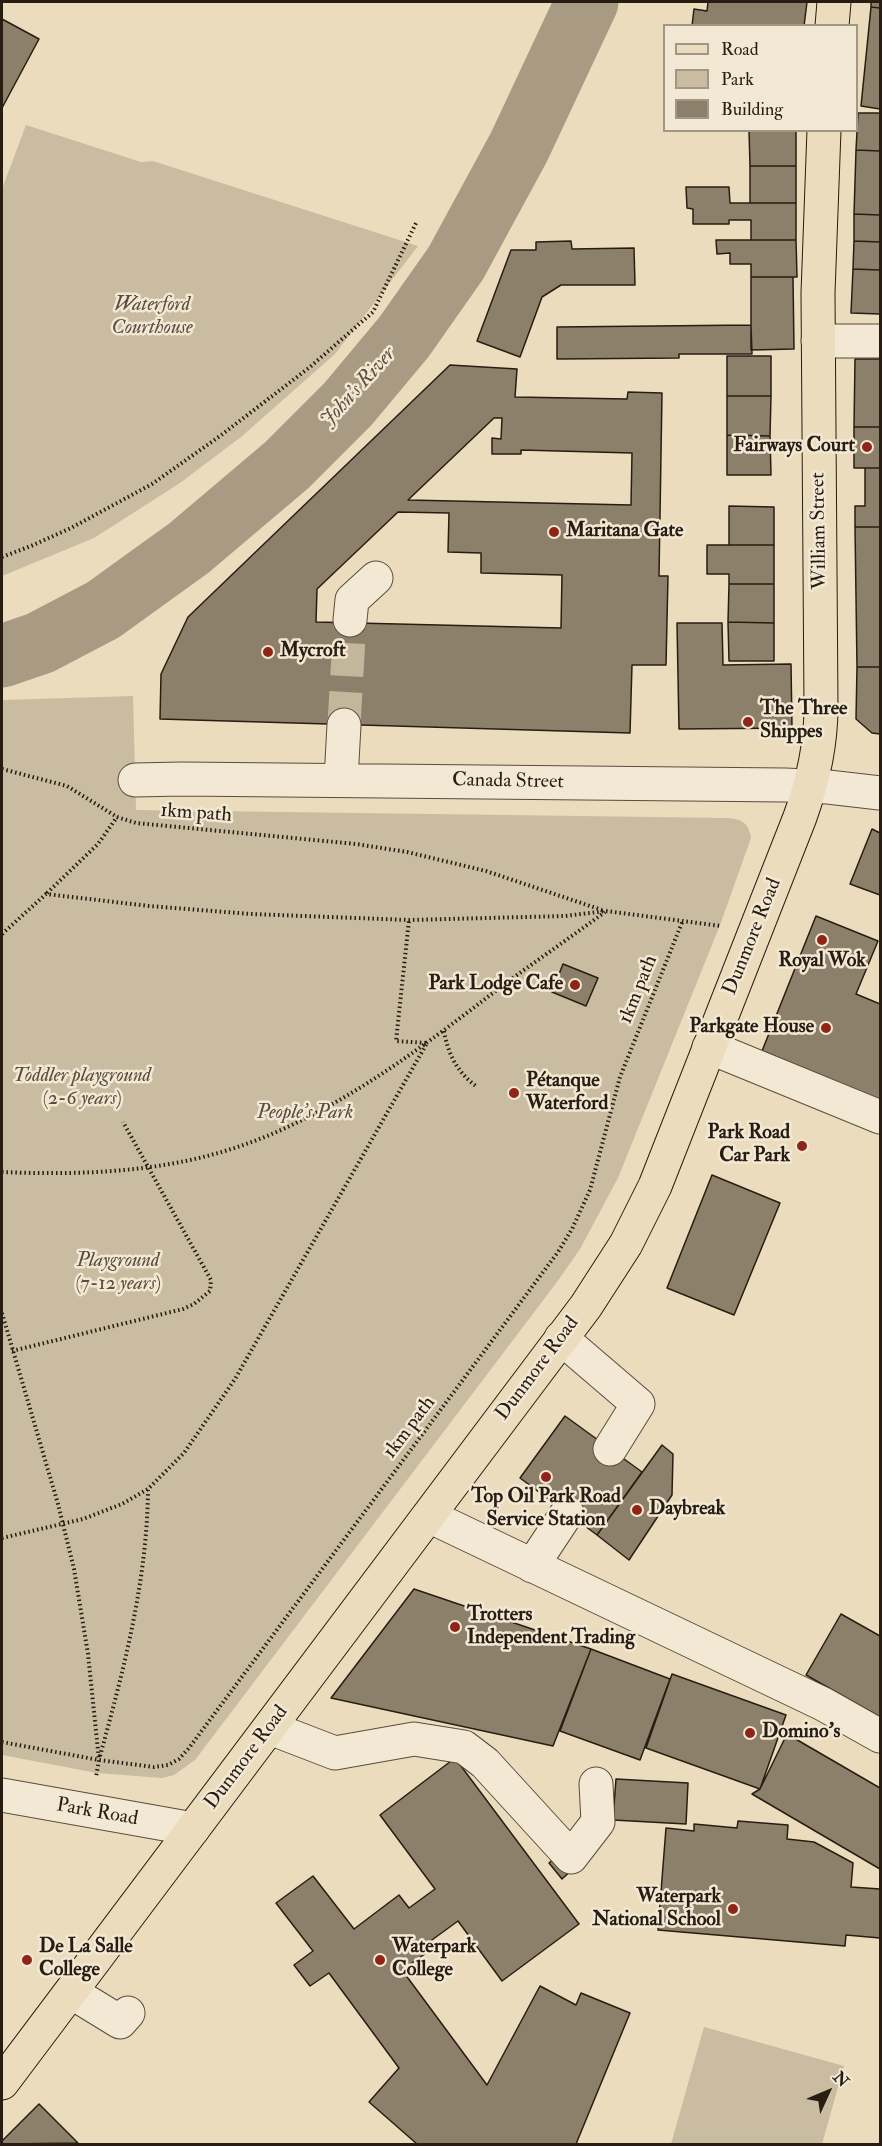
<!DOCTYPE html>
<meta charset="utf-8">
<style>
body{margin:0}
#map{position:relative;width:882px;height:2146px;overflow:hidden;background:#ebdcbd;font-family:"IM FELL Double Pica",serif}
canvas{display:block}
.frame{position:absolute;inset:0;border:3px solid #281d12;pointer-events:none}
.legend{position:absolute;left:663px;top:24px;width:195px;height:108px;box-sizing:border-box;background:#f2e8d4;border:2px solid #a19786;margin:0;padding:8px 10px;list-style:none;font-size:18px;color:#281d12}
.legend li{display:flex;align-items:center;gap:12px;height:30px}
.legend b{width:30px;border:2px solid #a19786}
.north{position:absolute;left:798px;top:2062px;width:60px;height:60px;-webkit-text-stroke:4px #f2e8d4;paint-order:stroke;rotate:46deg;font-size:16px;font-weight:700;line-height:24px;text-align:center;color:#281d12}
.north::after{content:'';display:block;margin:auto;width:21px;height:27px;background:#281d12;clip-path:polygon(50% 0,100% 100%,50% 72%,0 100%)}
</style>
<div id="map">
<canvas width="882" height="2146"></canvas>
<div class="frame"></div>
<ul class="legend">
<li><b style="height:8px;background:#ebdcbd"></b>Road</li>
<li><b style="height:16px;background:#cabca0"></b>Park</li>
<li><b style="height:16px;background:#8d806b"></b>Building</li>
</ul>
<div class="north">N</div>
</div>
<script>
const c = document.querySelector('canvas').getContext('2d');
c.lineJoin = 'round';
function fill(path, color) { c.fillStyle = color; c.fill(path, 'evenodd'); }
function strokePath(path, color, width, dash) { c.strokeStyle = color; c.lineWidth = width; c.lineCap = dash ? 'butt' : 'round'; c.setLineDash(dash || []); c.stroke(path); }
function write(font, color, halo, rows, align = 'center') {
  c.font = font + ' "IM FELL Double Pica",serif'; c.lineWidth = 5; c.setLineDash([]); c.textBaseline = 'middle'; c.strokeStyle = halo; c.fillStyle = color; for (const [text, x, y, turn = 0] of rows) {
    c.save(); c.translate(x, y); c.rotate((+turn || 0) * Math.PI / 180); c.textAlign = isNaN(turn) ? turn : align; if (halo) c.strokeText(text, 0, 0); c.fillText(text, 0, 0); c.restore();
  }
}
const green = new Path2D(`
 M26,125L141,162L153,161L418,246L335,354L241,437L180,483L94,538L2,576V189Z
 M133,696L136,810L727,818C742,819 749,823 751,838L720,925L618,1178L580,1249L557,1282L195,1760L174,1775L162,1778L97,1773L2,1755V700Z
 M704,2027L844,2066L822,2144H671Z`);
const river = new Path2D(`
 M2,656L40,643L103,610L189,548L287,465L348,404L404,337L456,263L519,147L587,2`);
const building = new Path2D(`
 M708,2H807L804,26H692L694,9L707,11Z
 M871,2H880V8L871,7Z
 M871,7L880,8V109L861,106Z
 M2,19L39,39L2,108Z
 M858,113H880V151L856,150Z
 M749,130H796V166H750Z
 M856,150L880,151V215L854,214Z
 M750,166H796V203H750Z
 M686,187H729L730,203H796V240H751V220H729V224H693V209L687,208Z
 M854,214L880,215V242L854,241Z
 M716,240H796L797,277H751V264H730V253L717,254Z
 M571,241L572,249L634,248L635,285H561L542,297L520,357L477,341L511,250H536V242Z
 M854,241L880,242V270L853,269Z
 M853,269L880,270V314L851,313Z
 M751,277H793L794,349L751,350Z
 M751,325L752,354H679V358L557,359V327Z
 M727,356H771V396H727Z
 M855,359H880V427H854Z
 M450,365L517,369L515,397L627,399L628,392L662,393L659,576H668L666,665H632L630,733L160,719L161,674L188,617ZM494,418H502L501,439L492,438V454H521V450L632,453L631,505L408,500ZM398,512L449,513L448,552L481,553V573L562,575L561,628L316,622L317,589Z
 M727,396H771L770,436L727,435Z
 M854,427H880V468H854Z
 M727,435L770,436L771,475H727Z
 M865,468H880V527H855V506H865Z
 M729,506L774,507V545H729Z
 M855,527H880V667H857Z
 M707,545H774V584H729V574H707Z
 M729,584H774V623L728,622Z
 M728,622L774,623V661H729Z
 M677,623H722L723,665L791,664L792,728L679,729Z
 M857,667H880V734L872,733L856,719Z
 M872,829L880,833V895L850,884Z
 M816,916L878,941L856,994L880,1004V1100L762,1051Z
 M563,964L598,978L586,1006L552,992Z
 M712,1175L780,1203L734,1315L667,1288Z
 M565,1416L642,1472L597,1535L520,1478Z
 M662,1445L673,1454L672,1495L629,1560L597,1535Z
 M414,1589L591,1649L553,1746L331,1698Z
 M841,1614L880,1636V1717L806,1675Z
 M591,1649L670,1679L640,1760L560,1731Z
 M672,1674L786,1715L760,1789L646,1748Z
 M787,1734L880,1788V1869L752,1794L760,1789Z
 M455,1758L579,1924L502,1981L458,1921L425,1945L429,1951L402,1970L487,2085L540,1986L576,2005L581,1993L630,2013L576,2144H417L369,2102L399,2068L329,1973L310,1986L294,1965L313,1951L276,1903L313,1876L354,1929L399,1895L409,1908L435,1889L380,1815Z
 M616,1779L688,1783L686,1824L613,1820Z
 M738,1821L788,1825L787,1839L814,1842L853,1863L851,1887L880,1889V1938L846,1935L845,1946L658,1930L666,1828L694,1831V1824L737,1828Z
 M559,1854L573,1869L562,1879L549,1863Z
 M39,2104L78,2143L2,2144V2141Z`);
const minorTunnel = new Path2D(`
 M344,725L350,620`);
const path = new Path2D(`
 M2,557L31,546L71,528L152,484L220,436L310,367L373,312L416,223
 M2,769L67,786L117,817L136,823L356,844L407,852L486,871L602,910
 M47,893L98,844L117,817
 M2,934L46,894L149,906L251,914L409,920L565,916L606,911L721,926
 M444,1031C448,1054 457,1072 476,1086
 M2,1172C73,1175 148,1173 218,1153C324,1123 416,1052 502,986C536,961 571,937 605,912
 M2,1313L58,1504L74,1569L88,1654L99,1760L96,1777
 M12,1351L183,1309L194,1304L210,1291L211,1280L123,1122
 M2,1538L83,1519L122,1504L148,1489L184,1453L235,1379L427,1043L396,1041L409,920
 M2,1742L99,1760L154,1767L168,1765L179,1759L189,1748L558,1252L572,1229L590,1190L620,1077L683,920
 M100,1756C124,1669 147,1581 148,1490`);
const minor = new Path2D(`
 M818,341H880
 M350,620L352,600L376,578
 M135,780L182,779L785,785L828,787L880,793
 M341,780L344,725
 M709,1047L880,1117
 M561,1338L638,1404L610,1449
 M429,1516L823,1704L880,1736
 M532,1566L567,1513
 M270,1728L335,1753L414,1739L464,1747L485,1763L571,1857L598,1822L596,1784
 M2,1795L193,1829
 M71,1992L120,2022L128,2013`);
const major = new Path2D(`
 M832,26L834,2
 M2,2083L586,1306L626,1244L655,1186L800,817C813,781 821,745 821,707L818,293L824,130`);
const markers = [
 [867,447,6,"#8f2418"],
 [554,532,6,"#8f2418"],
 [268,652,6,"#8f2418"],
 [748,722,6,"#8f2418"],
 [822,940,6,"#8f2418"],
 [575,985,6,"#8f2418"],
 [826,1028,6,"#8f2418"],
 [514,1093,6,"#8f2418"],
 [802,1146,6,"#8f2418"],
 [546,1477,6,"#8f2418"],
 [637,1510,6,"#8f2418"],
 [455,1627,6,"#8f2418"],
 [750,1733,6,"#8f2418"],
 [733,1909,6,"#8f2418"],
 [27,1960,6,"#8f2418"],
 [380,1960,6,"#8f2418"]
];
const parkNames = [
 ["Waterford",152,306],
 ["Courthouse",152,329],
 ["Toddler playground",82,1077],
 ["(2-6 years)",82,1100],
 ["People's Park",305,1114],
 ["Playground",118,1262],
 ["(7-12 years)",118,1285]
];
const poiNames = [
 ["Fairways Court",855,447,"right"],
 ["Maritana Gate",566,532],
 ["Mycroft",280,652],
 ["The Three",760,710],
 ["Shippes",760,733],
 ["Royal Wok",822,962,"center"],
 ["Park Lodge Cafe",563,985,"right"],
 ["Parkgate House",814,1028,"right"],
 ["Pétanque",526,1082],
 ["Waterford",526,1105],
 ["Park Road",790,1134,"right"],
 ["Car Park",790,1157,"right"],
 ["Top Oil Park Road",546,1498,"center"],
 ["Service Station",546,1521,"center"],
 ["Daybreak",649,1510],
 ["Trotters",467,1616],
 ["Independent Trading",467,1639],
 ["Domino's",762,1733],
 ["Waterpark",721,1898,"right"],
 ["National School",721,1921,"right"],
 ["De La Salle",39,1948],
 ["College",39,1971],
 ["Waterpark",392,1948],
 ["College",392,1971]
];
const streetNames = [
 ["William Street",820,531,-91],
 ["Canada Street",508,782,1],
 ["1km path",196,814,4],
 ["Dunmore Road",753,937,-68],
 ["1km path",639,990,-68],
 ["Dunmore Road",538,1369,-53],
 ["1km path",410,1428,-53],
 ["Dunmore Road",247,1758,-53],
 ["Park Road",97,1813,10]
];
const waterNames = [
 ["John's River",359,388,-48]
];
fill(green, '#cabca0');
strokePath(river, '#a99b83', 63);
fill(building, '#8d806b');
strokePath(building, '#281d12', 1.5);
strokePath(minorTunnel, '#c4b69b', 33, [33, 16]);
strokePath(minor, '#594d3d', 35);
strokePath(major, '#281d12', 35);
strokePath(path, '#281d12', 4, [1.5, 3]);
strokePath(minor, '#f2e8d4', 33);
strokePath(major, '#ebdcbd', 33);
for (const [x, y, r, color] of markers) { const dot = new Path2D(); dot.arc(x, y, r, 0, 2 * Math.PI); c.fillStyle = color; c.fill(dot); strokePath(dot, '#f2e8d4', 2); }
write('italic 20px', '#594d3d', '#f2e8d4', parkNames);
write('bold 20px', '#281d12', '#f2e8d4', poiNames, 'left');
write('20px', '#281d12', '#f2e8d4', streetNames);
write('italic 21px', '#5c4f3f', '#f2e8d4', waterNames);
</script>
